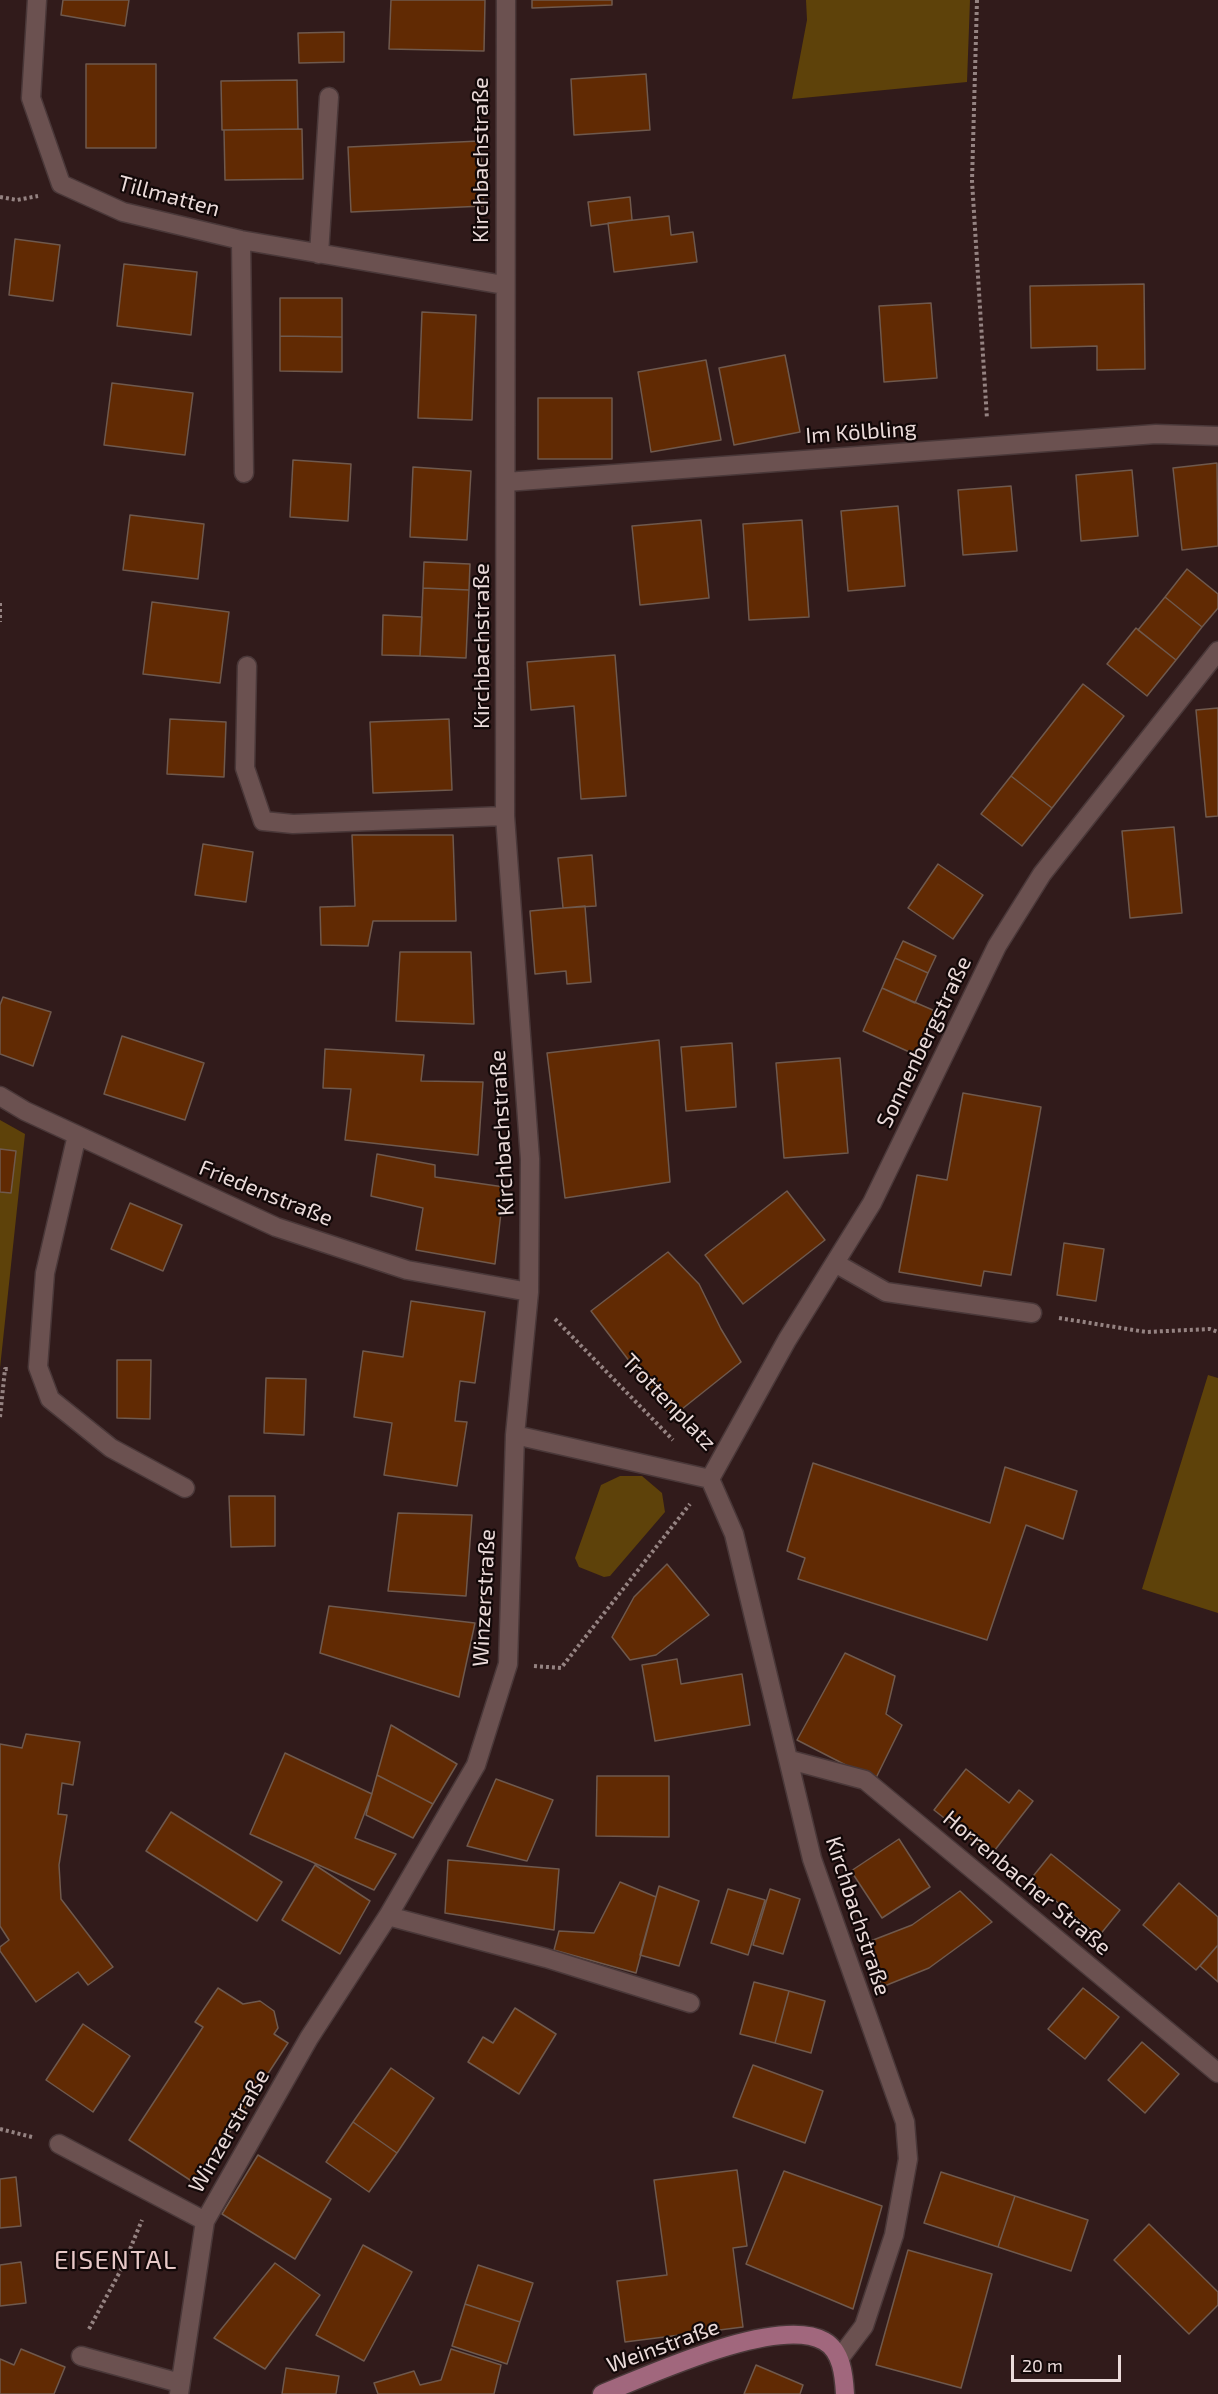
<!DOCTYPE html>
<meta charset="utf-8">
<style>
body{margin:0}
#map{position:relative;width:1218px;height:2394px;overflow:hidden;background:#311b1b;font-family:"Exo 2",sans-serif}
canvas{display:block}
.scale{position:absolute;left:1011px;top:2355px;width:110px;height:27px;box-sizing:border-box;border:3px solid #ebdbda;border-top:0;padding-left:8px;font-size:18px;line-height:21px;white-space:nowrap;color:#ebdbda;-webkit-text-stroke:4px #120808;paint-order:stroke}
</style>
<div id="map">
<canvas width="1218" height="2394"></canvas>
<div class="scale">20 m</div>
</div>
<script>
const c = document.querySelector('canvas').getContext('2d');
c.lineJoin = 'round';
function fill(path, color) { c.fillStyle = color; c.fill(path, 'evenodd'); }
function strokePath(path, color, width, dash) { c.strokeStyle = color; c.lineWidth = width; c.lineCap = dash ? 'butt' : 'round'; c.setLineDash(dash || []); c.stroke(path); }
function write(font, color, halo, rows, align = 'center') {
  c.font = font + ' "Exo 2",sans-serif'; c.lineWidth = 4.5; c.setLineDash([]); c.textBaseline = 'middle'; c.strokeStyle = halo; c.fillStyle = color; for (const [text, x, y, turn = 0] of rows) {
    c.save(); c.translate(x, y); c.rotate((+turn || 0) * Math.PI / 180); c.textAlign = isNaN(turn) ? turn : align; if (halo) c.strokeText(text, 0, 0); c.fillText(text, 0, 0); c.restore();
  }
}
const green = new Path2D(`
 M806,0H970L967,82L792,99L807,20Z
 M0,1120L25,1134L0,1368Z
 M1208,1375L1218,1378V1613L1142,1589Z
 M620,1476H642L662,1493L665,1512L610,1576L604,1577L579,1567L575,1558L601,1485Z`);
const building = new Path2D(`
 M63,0H129L125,26L61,15Z
 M391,0H485L484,51L389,49Z
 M532,0H612V5L532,8Z
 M344,32V62L299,63L298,33Z
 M86,64H156V148H86Z
 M646,74L650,130L574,135L571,79Z
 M297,80L298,129L222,130L221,81Z
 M302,129L303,179L225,180L224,130Z
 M480,141L484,206L351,212L348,147Z
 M630,197L632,220L591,226L588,202Z
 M669,216L671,235L693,232L697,262L614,272L608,223Z
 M15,239L60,245L53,301L9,295Z
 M124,264L197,272L191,335L117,326Z
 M1144,284L1145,369L1097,370V346L1031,348L1030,286Z
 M280,298H342V337L280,336Z
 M931,303L937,378L884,382L879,306Z
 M422,312L476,315L472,420L418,418Z
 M280,336L342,337V372L280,371Z
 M785,355L800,432L734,445L719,368Z
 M706,360L721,440L651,452L638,372Z
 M112,383L193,393L185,455L104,445Z
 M538,398H612V459H538Z
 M293,460L351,464L348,521L290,517Z
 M1217,463L1218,546L1182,550L1173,468Z
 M413,467L471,471L467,540L410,537Z
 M1132,470L1138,536L1081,541L1076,475Z
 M1011,486L1017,551L963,555L958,490Z
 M898,506L905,586L848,591L841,511Z
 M130,515L204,524L198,579L123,570Z
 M701,520L709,598L640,605L632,526Z
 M802,520L809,617L749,620L743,524Z
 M424,562L470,564L469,590L423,588Z
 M1187,569L1218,594V608L1202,627L1165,597Z
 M423,588L469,590L466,658L420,656Z
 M1165,597L1202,627L1176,660L1138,630Z
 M152,602L229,612L220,683L143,674Z
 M383,615L422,617L420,656L382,655Z
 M1136,628L1176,660L1147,696L1107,664Z
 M615,655L626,796L581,799L574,706L531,710L527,662Z
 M1083,684L1124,716L1052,808L1011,776Z
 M1218,708V816L1206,817L1196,710Z
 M170,719L226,722L224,777L167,774Z
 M449,719L452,790L373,793L370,722Z
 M1011,776L1052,808L1022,846L981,814Z
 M1174,827L1182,913L1130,918L1122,831Z
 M352,835H453L456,921H373L368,946L321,945L320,907L355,906Z
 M203,844L253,852L246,902L195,895Z
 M592,855L596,906L563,908L558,858Z
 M938,864L983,895L953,939L908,908Z
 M585,906L591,982L567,984L566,971L535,974L530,911Z
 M903,941L936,956L928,973L895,958Z
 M400,952H471L474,1024L396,1021Z
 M895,958L928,973L915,1003L882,988Z
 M882,988L935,1011L916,1055L863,1031Z
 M3,997L51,1012L33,1066L0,1054V1005Z
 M122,1036L204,1063L185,1120L104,1094Z
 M659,1040L670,1182L565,1198L547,1053Z
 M732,1043L736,1107L686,1111L681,1047Z
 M325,1049L424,1055L421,1081L483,1082L478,1155L345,1140L351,1089L323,1088Z
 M840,1058L848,1153L784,1158L776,1063Z
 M963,1093L1041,1107L1011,1275L984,1271L981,1286L899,1272L917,1175L947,1180Z
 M0,1149L16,1151L11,1193L0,1192Z
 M377,1154L435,1165V1177L504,1187L495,1264L416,1250L423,1208L371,1196Z
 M787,1191L825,1240L743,1304L705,1255Z
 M130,1203L182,1225L163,1271L111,1249Z
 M1064,1243L1104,1249L1096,1301L1057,1295Z
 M668,1252L699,1284L721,1329L741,1362L672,1417L591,1311Z
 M411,1301L485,1312L475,1383L460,1381L455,1421L467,1422L457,1486L384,1475L392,1423L354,1417L363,1351L403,1357Z
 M117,1360H151L150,1419L117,1418Z
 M266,1378L306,1379L304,1435L264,1433Z
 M813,1463L990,1523L1005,1467L1077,1491L1063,1539L1026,1525L987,1640L798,1579L805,1558L787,1551Z
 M229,1496H275V1546L231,1547Z
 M398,1513L472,1515L466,1596L388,1591Z
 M667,1564L709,1615L656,1655L630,1660L612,1637L634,1597Z
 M329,1606L475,1623L459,1697L320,1653Z
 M845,1653L895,1676L886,1714L902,1725L875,1780L797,1740Z
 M677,1659L681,1684L742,1674L750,1725L655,1741L642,1665Z
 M391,1725L457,1764L433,1804L377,1775Z
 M26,1734L80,1742L73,1785L62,1783L58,1814L67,1815L59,1865L61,1899L113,1967L88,1985L78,1972L36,2002L0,1951V1947L9,1940L0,1926V1744L22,1748Z
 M285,1753L372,1794L355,1838L396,1854L374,1890L250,1834Z
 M966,1769L1009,1803L1019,1790L1033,1801L991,1855L934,1810Z
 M377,1775L433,1804L413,1838L366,1815Z
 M597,1776H669V1837L596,1836Z
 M496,1779L553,1800L527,1861L467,1846Z
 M171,1812L282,1882L257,1921L146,1851Z
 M899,1839L930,1887L882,1918L851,1871Z
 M1051,1854L1120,1910L1099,1936L1030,1880Z
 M448,1860L559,1869L554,1930L445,1913Z
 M315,1865L370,1901L340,1954L282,1920Z
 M620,1882L656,1897L636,1973L554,1950L559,1931L594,1933Z
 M1179,1883L1218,1917V1945L1196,1970L1143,1925Z
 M659,1886L699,1901L679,1966L640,1955Z
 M728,1889L765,1900L748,1955L711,1943Z
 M770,1889L800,1899L783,1954L753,1945Z
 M960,1891L992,1922L929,1968L882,1987L868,1942L912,1925Z
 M1218,1945V1982L1200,1966Z
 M754,1982L789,1991L775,2043L740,2034Z
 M218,1988L243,2004L260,2001L274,2011L278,2028L274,2034L288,2043L196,2184L129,2140L203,2027L195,2022Z
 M1083,1988L1119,2017L1085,2059L1048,2029Z
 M789,1991L825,2001L811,2053L775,2043Z
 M515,2008L556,2034L519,2094L468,2062L483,2037L493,2043Z
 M83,2024L130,2056L93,2112L46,2080Z
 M1142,2042L1179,2074L1145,2113L1108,2080Z
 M753,2065L823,2091L805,2143L733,2117Z
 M391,2068L434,2098L397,2153L353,2122Z
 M353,2122L397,2153L369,2192L326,2162Z
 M258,2155L331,2199L295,2259L222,2214Z
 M737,2170L747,2246L733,2248L743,2327L625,2342L617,2281L667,2275L654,2180Z
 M784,2171L882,2206L853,2309L746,2264Z
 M941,2172L1015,2196L998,2247L924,2223Z
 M16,2177L21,2226L0,2228V2179Z
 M1015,2196L1088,2220L1071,2271L998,2247Z
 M1149,2224L1218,2292V2305L1189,2334L1114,2260Z
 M363,2245L412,2272L364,2361L316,2335Z
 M908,2250L992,2274L961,2388L876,2365Z
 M21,2262L26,2303L0,2306V2265Z
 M275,2263L320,2295L265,2369L214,2338Z
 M478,2265L533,2283L520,2322L465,2304Z
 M465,2304L520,2322L507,2364L452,2346Z
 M21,2349L65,2367L54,2394H0V2359L14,2365Z
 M451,2349L501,2365L494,2394H378L374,2383L414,2371L420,2385L441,2380Z
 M756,2365L803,2385L800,2394H744Z
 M286,2368L339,2376L336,2394H282Z`);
const path = new Path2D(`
 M977,0L972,181L987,419
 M0,197L17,200L38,196
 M0,603V622
 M1059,1318L1146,1332L1210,1329L1218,1332
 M555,1319L673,1440
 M0,1417L5,1369H10
 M534,1666L561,1668L690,1504
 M0,2129L32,2137
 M89,2329L123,2266L142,2220`);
const minor = new Path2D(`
 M37,0L31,98L61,184L123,212L241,240L504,285
 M241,240L244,473
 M319,254L329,97
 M506,482L1156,434L1218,436
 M247,666L245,768L263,821L293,824L505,816
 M0,1096L25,1111L276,1227L407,1270L529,1292
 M77,1135L45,1273L38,1367L50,1399L111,1448L185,1488
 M835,1263L886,1292L1032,1313
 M515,1435L710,1479
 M710,1479L787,1340L872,1203L997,946L1042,874L1218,651
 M710,1479L734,1534L812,1859L905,2122L908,2159L894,2235L864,2326L839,2359
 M790,1760L865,1780L1218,2073
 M388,1916L546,1958L690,2003
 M59,2144L205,2221
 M81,2356L180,2383
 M179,2394L205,2221L309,2038L388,1916L476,1765L508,1664L515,1435L529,1292L530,1159L505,816L506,0`);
const major = new Path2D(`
 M602,2394C649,2375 778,2315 824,2341C842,2351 844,2376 845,2394`);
const streetNames = [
 ["Kirchbachstraße",481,160,-90],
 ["Tillmatten",169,196,15],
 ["Im Kölbling",861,432,-4],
 ["Kirchbachstraße",482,646,-90],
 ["Sonnenbergstraße",924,1042,-64],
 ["Kirchbachstraße",502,1133,-93],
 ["Friedenstraße",266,1193,22],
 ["Trottenplatz",669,1402,46],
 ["Winzerstraße",484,1598,-87],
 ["Horrenbacher Straße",1027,1883,40],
 ["Kirchbachstraße",858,1916,72],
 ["Winzerstraße",229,2131,-60],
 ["Weinstraße",663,2346,-20]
];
const quarterNames = [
 ["EISENTAL",116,2260]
];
fill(green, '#5e420a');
fill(building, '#612a03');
strokePath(building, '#6f594d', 1.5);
strokePath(minor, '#4a3839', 21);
strokePath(major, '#4a3839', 21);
strokePath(path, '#958382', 4, [3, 3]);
strokePath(minor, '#6b5150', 18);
strokePath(major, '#a1677d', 18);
write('22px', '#ebdbda', '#120808', streetNames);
c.letterSpacing = '1.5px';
write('26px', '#e8c9c8', '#120808', quarterNames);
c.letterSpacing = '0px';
</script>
